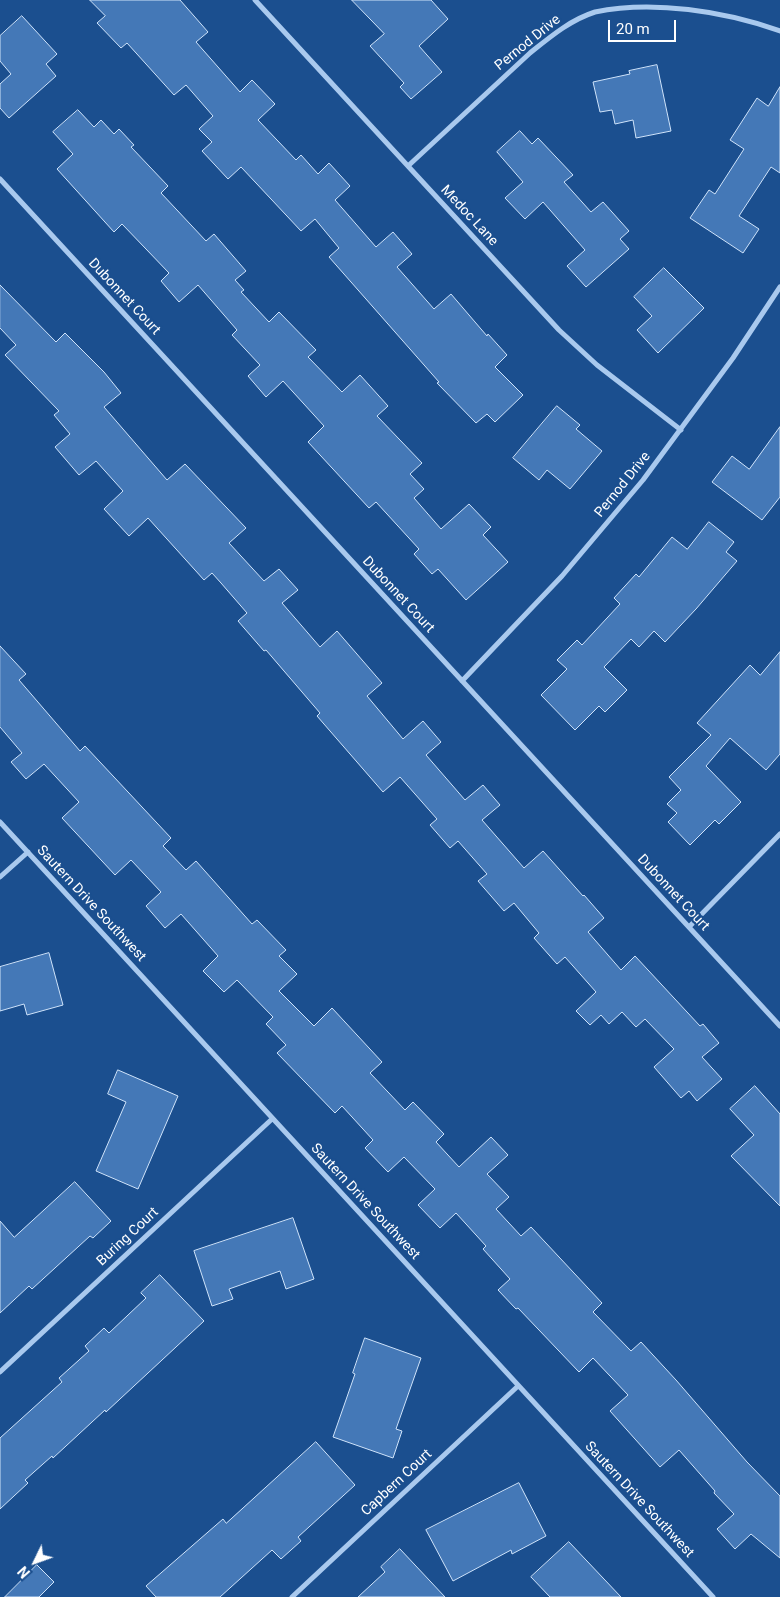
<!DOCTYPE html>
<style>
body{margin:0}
#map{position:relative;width:780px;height:1597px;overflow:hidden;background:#1b4f8f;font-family:Roboto,sans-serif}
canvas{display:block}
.north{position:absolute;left:10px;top:1537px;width:50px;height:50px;-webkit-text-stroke:4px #1b4f8f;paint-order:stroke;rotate:228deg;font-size:14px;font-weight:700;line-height:20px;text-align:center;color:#fff}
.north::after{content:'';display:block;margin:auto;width:18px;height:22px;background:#fff;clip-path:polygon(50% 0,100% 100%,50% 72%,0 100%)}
.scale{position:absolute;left:608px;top:20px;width:68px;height:22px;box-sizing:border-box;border:2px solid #fff;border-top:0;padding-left:6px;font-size:15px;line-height:18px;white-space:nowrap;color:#fff;-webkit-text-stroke:4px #1b4f8f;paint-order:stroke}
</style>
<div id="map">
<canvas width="780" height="1597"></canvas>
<div class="north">N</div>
<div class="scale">20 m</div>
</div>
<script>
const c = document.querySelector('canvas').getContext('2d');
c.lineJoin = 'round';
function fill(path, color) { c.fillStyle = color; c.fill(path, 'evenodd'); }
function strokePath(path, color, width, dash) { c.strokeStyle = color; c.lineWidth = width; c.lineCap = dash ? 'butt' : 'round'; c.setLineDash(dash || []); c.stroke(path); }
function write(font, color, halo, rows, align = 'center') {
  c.font = font + ' Roboto,sans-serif'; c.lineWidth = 4.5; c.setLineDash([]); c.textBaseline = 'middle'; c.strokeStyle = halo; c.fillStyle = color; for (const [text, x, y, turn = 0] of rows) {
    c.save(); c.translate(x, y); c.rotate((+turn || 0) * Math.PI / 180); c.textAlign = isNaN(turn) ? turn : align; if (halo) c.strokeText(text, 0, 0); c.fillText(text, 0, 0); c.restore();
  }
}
const building = new Path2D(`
 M90,0H180L208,32L196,42L240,92L252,80L275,104L258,120L296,160L301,155L318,174L329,163L350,186L335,200L376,247L393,232L412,254L397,267L434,309L451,294L487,336L488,334L507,355L495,367L523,395L495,422L487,414L476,423L437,383L439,382L329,257L339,248L315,219L301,231L241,167L228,179L202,151L212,142L199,129L213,116L186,85L174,95L127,43L121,48L97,23L105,16Z
 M352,0H431L448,19L419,46L442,72L411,99L400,87L404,83L370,46L384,34Z
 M22,16L57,54L46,64L56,76L9,118L0,108V84L11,74L0,61V36Z
 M657,65L671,131L636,138L633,120L615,124L612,110L600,112L593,82L630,74L629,71Z
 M780,87V173L771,167L739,216L759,229L743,253L690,218L709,190L715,194L744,149L730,140L757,98L768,106Z
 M78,110L94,127L101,120L114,134L119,129L134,145L131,147L168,186L161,193L206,241L214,234L246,271L235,280L244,290L241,292L269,322L279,312L316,350L308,357L342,392L360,375L388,406L377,416L422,463L410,474L424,489L414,498L441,529L469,504L491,527L483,535L508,562L466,600L438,569L432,574L414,554L419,549L376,502L369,508L308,442L324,426L283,381L266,397L248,376L260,365L232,335L237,330L198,285L179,302L161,281L169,273L122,224L114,232L57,169L73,154L53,132Z
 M520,131L532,144L538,138L573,175L564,182L591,212L603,202L629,231L620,239L629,249L586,287L567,266L585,250L543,202L525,219L505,198L523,182L497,152Z
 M664,268L704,308L658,353L637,330L652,316L634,297Z
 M0,285L56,342L65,333L104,372L121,393L104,407L167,480L185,464L246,528L229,543L264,581L279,569L298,590L282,603L320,647L337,631L382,683L367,696L403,739L423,721L441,742L426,755L465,800L483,785L500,805L482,820L524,868L543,851L583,896L584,895L604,918L588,932L621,970L635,956L700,1026L703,1024L719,1043L702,1057L722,1079L697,1101L689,1091L681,1098L654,1067L674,1049L645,1019L636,1027L622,1012L609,1024L601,1015L590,1025L576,1011L596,992L565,957L557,964L534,938L539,933L514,903L504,911L478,881L487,874L458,841L450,848L430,825L437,819L400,777L383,792L317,716L320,713L266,650L264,651L238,621L247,613L221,583L212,573L204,580L148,518L129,536L104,509L123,491L96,461L79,475L55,447L70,434L54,415L59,411L5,355L16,345L0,328Z
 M557,406L580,425L576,429L602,451L570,489L547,470L539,480L513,458Z
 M780,427V497L762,520L712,482L732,456L749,469Z
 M709,522L734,542L726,552L737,561L696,609L665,642L654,631L639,647L631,639L604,667L627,690L605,712L599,706L575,730L541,695L567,669L557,660L577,640L582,645L620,604L614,598L636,574L639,577L672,537L687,549Z
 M0,646L26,674L19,680L80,751L85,746L171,838L163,846L186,870L196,861L252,924L257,920L286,950L279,956L297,974L279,991L314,1026L332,1008L382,1062L370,1073L405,1110L413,1102L444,1134L436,1142L459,1167L491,1137L508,1155L487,1174L509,1197L496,1209L521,1236L531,1227L602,1303L593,1312L631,1351L641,1342L676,1380L747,1462L780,1496V1558L751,1534L735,1549L717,1529L734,1514L714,1493L715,1491L679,1450L660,1467L610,1411L628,1395L593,1358L579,1372L518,1308L516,1309L498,1290L510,1279L483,1249L486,1246L456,1213L440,1228L418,1205L435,1189L404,1157L388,1172L365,1148L373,1140L342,1106L335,1113L277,1053L286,1045L266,1024L273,1017L237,980L224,992L203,971L218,956L181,914L165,928L146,906L161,892L131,860L115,875L62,818L79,802L44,764L26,779L11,762L22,753L0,727Z
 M780,652V754L766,770L730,738L706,766L741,802L719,824L715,820L690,845L668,822L677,813L667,804L681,790L669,777L711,735L697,723L750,665L760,675Z
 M49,953L63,1005L27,1015L24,1004L0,1011V967Z
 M118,1070L178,1096L138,1189L96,1171L126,1102L108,1094Z
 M755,1086L780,1114V1206L731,1156L754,1135L730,1109Z
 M75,1182L111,1221L93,1238L90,1236L32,1289L29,1286L0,1313V1221L14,1237Z
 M293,1218L314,1279L286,1289L280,1271L229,1289L233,1299L212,1306L194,1251Z
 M160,1275L204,1321L106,1412L105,1410L53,1458L52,1456L25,1480L28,1483L0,1509V1438L62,1382L59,1378L89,1351L85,1346L104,1328L109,1333L146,1298L141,1293Z
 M365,1338L421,1358L396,1429L402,1431L393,1458L333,1437L355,1374L353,1373Z
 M316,1442L355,1485L298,1537L301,1541L281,1559L272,1550L220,1597H156L146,1586L223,1519L226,1523Z
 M519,1483L546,1536L512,1554L511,1550L453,1581L426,1530Z
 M569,1542L621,1597H550L531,1577Z
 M400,1549L445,1597H358L385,1572L381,1567Z
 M37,1565L54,1582L39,1597H5Z`);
const street = new Path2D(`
 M255,0L559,330L597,365L681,430
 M408,166L530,53C550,37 570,20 595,12C652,0 725,11 780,31
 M0,179L780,1026
 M462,681L562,576L643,480L733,358L780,287
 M0,822L713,1597
 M0,877L28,852
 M689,927L780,834
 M0,1372L272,1119
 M292,1597L518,1386`);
const streetNames = [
 ["Pernod Drive",528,43,-39],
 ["Medoc Lane",469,216,47],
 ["Dubonnet Court",124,297,47],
 ["Pernod Drive",623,485,-51],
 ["Dubonnet Court",398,595,47],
 ["Dubonnet Court",673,893,47],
 ["Sautern Drive Southwest",91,904,47],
 ["Sautern Drive Southwest",365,1202,47],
 ["Buring Court",128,1237,-43],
 ["Capbern Court",397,1483,-43],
 ["Sautern Drive Southwest",639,1500,47]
];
fill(building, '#4478b7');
strokePath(building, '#cfe3fa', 1);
strokePath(street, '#a9c9ee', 5);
write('14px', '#fff', '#1b4f8f', streetNames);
</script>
